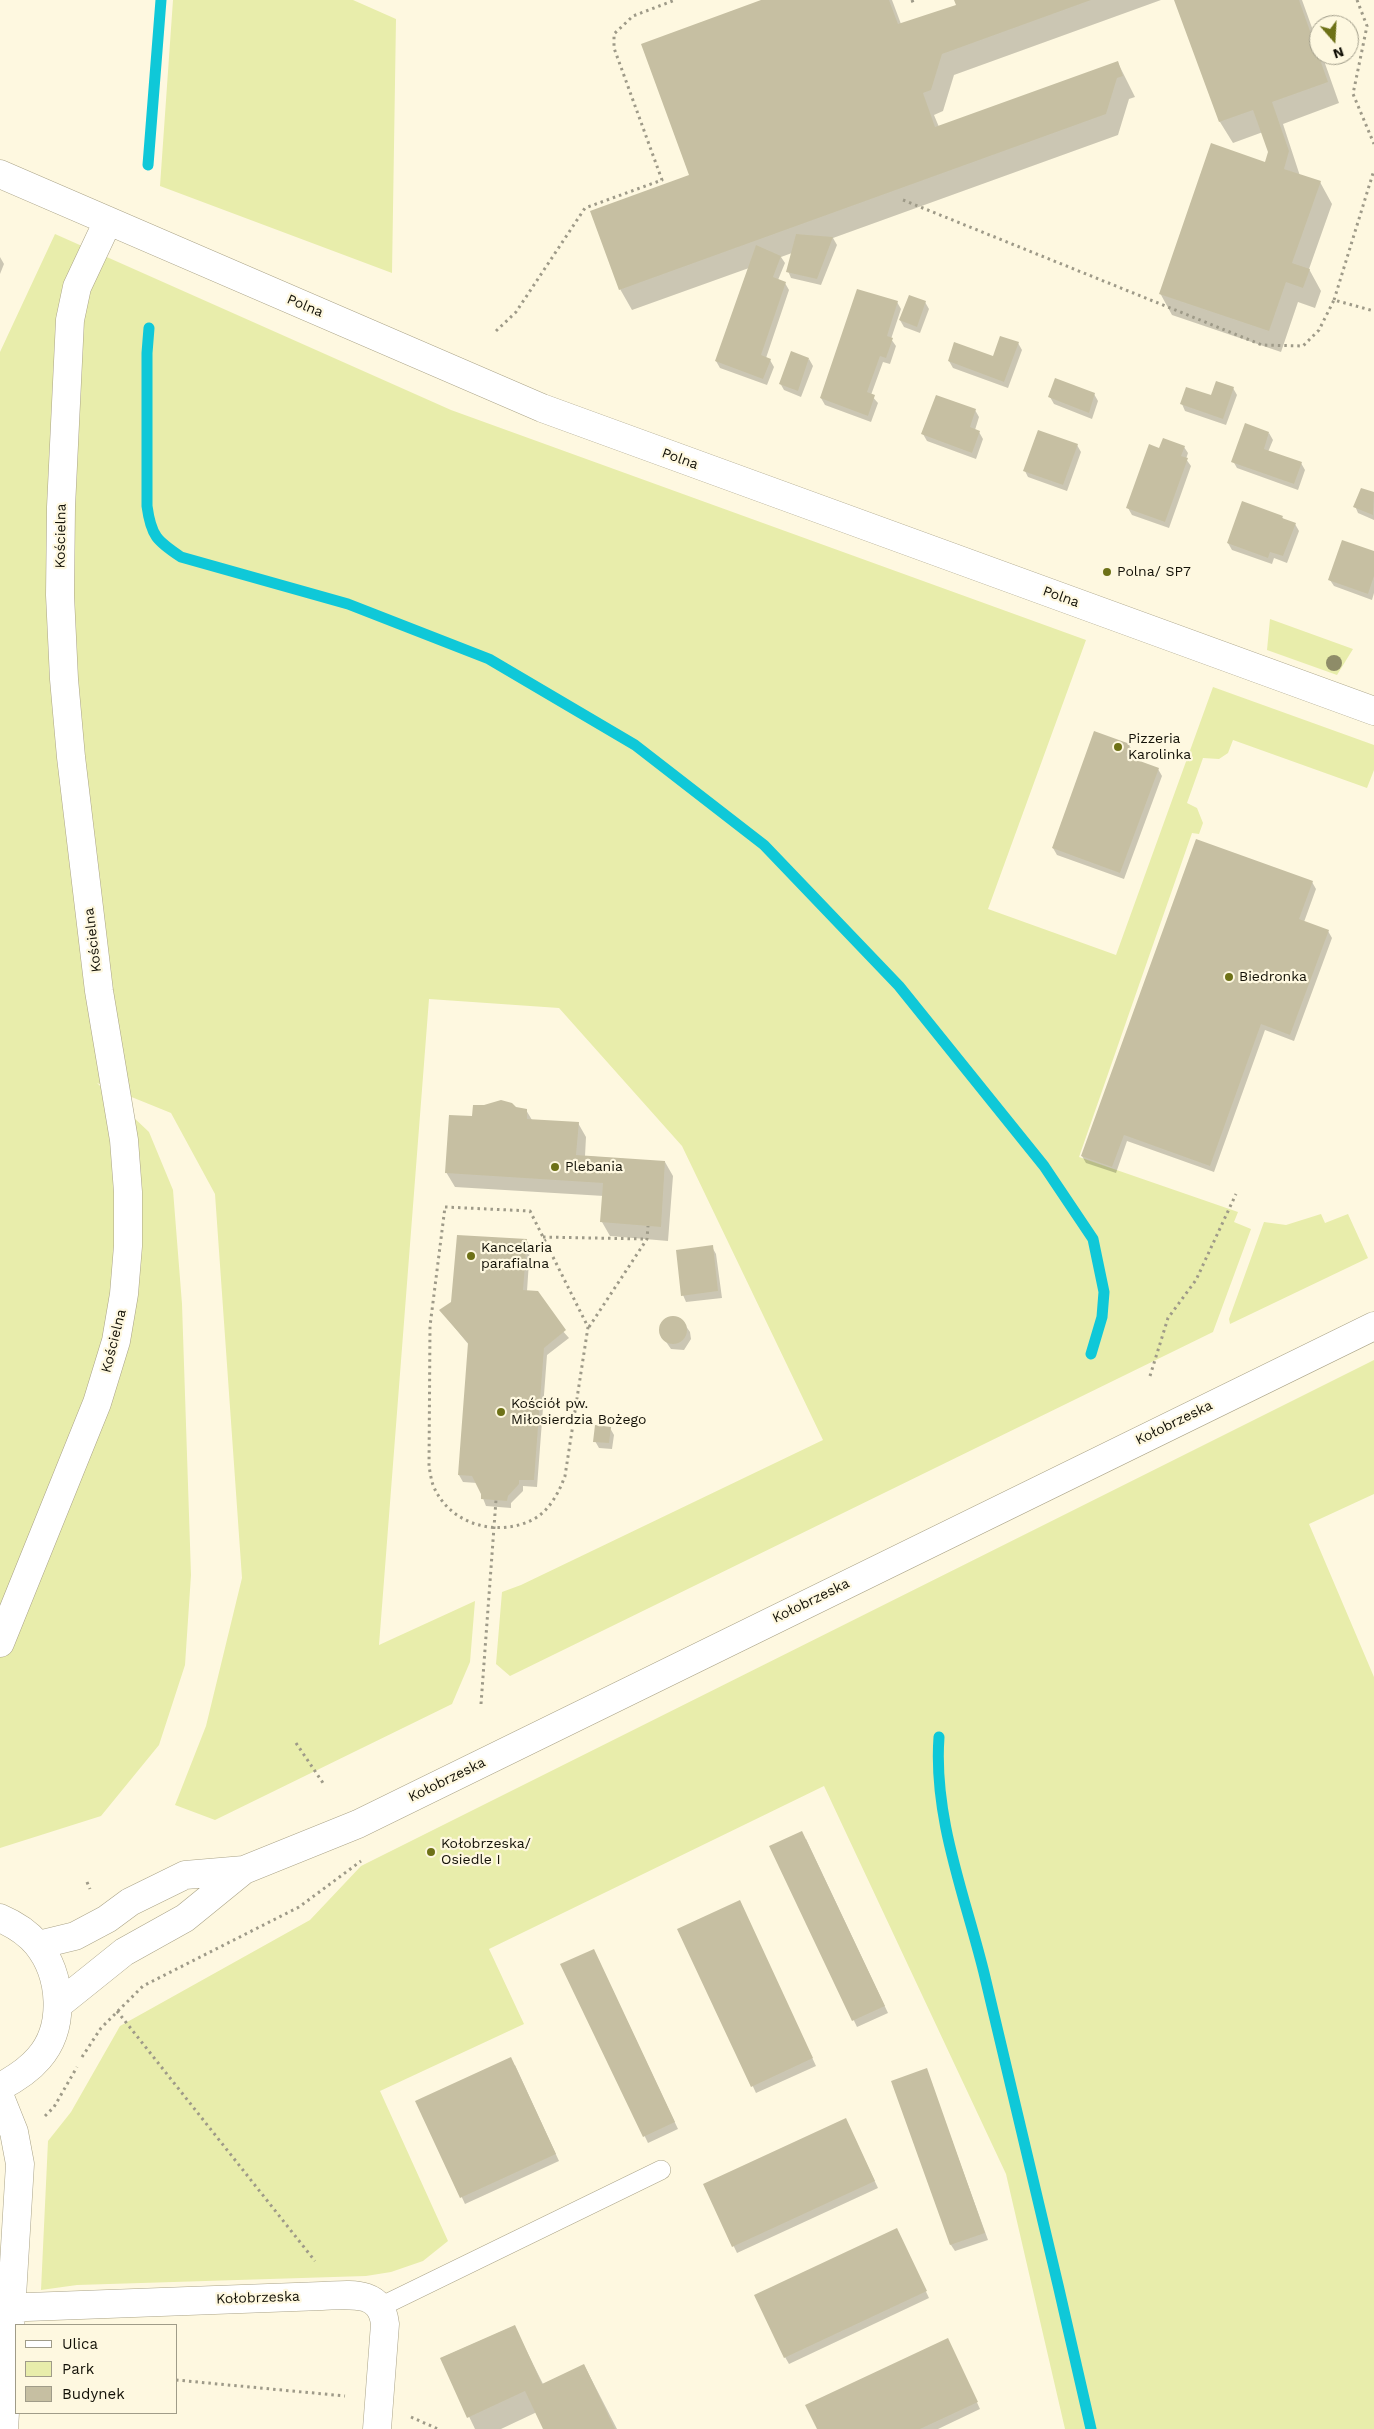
<!DOCTYPE html>
<meta charset="utf-8">
<style>
body{margin:0}
#map{position:relative;width:1374px;height:2429px;overflow:hidden;background:#fef8e0;font-family:"Work Sans",sans-serif}
canvas{display:block}
.legend{position:absolute;left:15px;top:2324px;width:162px;height:90px;box-sizing:border-box;background:#fef8e0;border:1px solid #a09c89;margin:0;padding:6px 9px;list-style:none;font-size:15px;color:#131107}
.legend li{display:flex;align-items:center;gap:10px;height:25px}
.legend b{width:25px;border:1px solid #a09c89}
.north{position:absolute;left:1309px;top:15px;width:50px;height:50px;box-sizing:border-box;background:#fef8e0;border:1px solid #a09c89;border-radius:50%;rotate:161deg;font-size:14px;font-weight:700;line-height:20px;text-align:center;color:#131107}
.north::after{content:'';display:block;margin:auto;width:18px;height:22px;background:#6d7117;clip-path:polygon(50% 0,100% 100%,50% 72%,0 100%)}
</style>
<div id="map">
<canvas width="1374" height="2429"></canvas>
<ul class="legend">
<li><b style="height:6px;background:#fff"></b>Ulica</li>
<li><b style="height:14px;background:#e8edab"></b>Park</li>
<li><b style="height:14px;background:#c6bfa2"></b>Budynek</li>
</ul>
<div class="north">N</div>
</div>
<script>
const c = document.querySelector('canvas').getContext('2d');
c.lineJoin = 'round';
function fill(path, color) { c.fillStyle = color; c.fill(path, 'evenodd'); }
function strokePath(path, color, width, dash) { c.strokeStyle = color; c.lineWidth = width; c.lineCap = dash ? 'butt' : 'round'; c.setLineDash(dash || []); c.stroke(path); }
function write(font, color, halo, rows, align = 'center') {
  c.font = font + ' "Work Sans",sans-serif'; c.lineWidth = 4.5; c.setLineDash([]); c.textBaseline = 'middle'; c.strokeStyle = halo; c.fillStyle = color; for (const [text, x, y, turn = 0] of rows) {
    c.save(); c.translate(x, y); c.rotate((+turn || 0) * Math.PI / 180); c.textAlign = isNaN(turn) ? turn : align; if (halo) c.strokeText(text, 0, 0); c.fillText(text, 0, 0); c.restore();
  }
}
const green = new Path2D(`
 M173,0H353L396,19L392,273L160,186Z
 M55,234L451,410L1086,640L988,909L1116,955L1213,687L1374,745V770L1367,788L1233,740L1228,753L1219,759L1203,758L1187,803L1197,808L1203,823L1199,834L1192,833L1079,1157L1238,1212L1234,1222L1251,1229L1213,1332L510,1676L496,1664L502,1592L521,1585L823,1440L682,1146L559,1008L429,999L379,1645L475,1601L470,1662L452,1704L215,1820L175,1805L206,1726L242,1578L215,1194L171,1113L97,1083L149,1132L173,1190L182,1304L191,1575L185,1665L159,1745L101,1816L0,1848V352Z
 M1270,619L1353,649L1337,675L1267,650Z
 M1321,1214L1325,1223L1348,1214L1368,1258L1230,1324L1229,1319L1264,1222L1286,1225Z
 M1374,1360V1494L1309,1524L1374,1677V2429H1065L1006,2174L824,1786L489,1949L524,2024L380,2091L448,2241L423,2261L391,2272L366,2276L77,2285L41,2290L48,2141L71,2112L120,2026L310,1920L361,1866Z`);
const shadow = new Path2D(`
 M764,0H892L901,24L957,6L955,0H1161L954,75L943,111L934,115L939,127L1118,63L1135,97L1129,99L1118,135L833,238L837,245L821,285L791,278L788,271L792,253L781,257L785,263L778,280L785,283L789,290L766,358L770,360L774,367L767,385L720,368L716,361L749,268L632,310L620,289L691,176Z
 M1176,0H1302L1319,47V55H1322L1339,103L1283,124L1300,176L1320,182L1332,204L1309,269L1321,291L1315,308L1298,302L1281,352L1172,315L1160,293L1266,163L1270,152L1263,132L1233,143L1220,122Z
 M0,257L4,264L0,274Z
 M897,302L901,309L891,339L896,346L890,364L883,362L871,395L878,403L871,422L825,405L821,398Z
 M925,302L929,309L920,333L904,327L900,320Z
 M1018,343L1022,350L1008,388L953,368L949,361L994,358Z
 M809,359L813,366L801,397L784,390L780,383Z
 M1233,388L1237,395L1226,425L1185,411L1182,404Z
 M1094,394L1098,401L1092,419L1054,404L1050,397Z
 M975,410L979,417L975,430L979,432L983,439L976,459L927,441L923,434Z
 M1269,433L1273,440L1268,452L1301,463L1305,470L1298,490L1237,468L1233,461Z
 M1077,445L1081,452L1067,491L1028,477L1025,471Z
 M1184,447L1188,453L1186,459L1191,466L1169,528L1132,515L1128,508L1160,450Z
 M1361,489L1374,493V520L1358,513L1355,506Z
 M1282,517L1284,520L1295,524L1299,531L1287,563L1274,558L1272,564L1232,550L1228,543Z
 M1374,553V593L1372,600L1334,586L1330,580Z
 M1129,745L1133,752L1131,759L1158,769L1162,776L1124,879L1057,855L1053,848Z
 M1312,882L1316,889L1304,922L1328,931L1332,938L1294,1041L1265,1030L1214,1172L1127,1141L1116,1173L1086,1163L1082,1156Z
 M515,1109L526,1110L532,1120L578,1123L586,1137L585,1156L665,1162L673,1176L668,1241L610,1236L602,1222L604,1196L455,1187L446,1172L473,1117Z
 M527,1241L530,1247L527,1291L569,1338L547,1355L537,1487L523,1486V1491L511,1503V1508L486,1506L477,1483L463,1482L459,1475L469,1345L441,1311Z
 M712,1247L716,1254L722,1298L686,1302L683,1295Z
 M675,1317L681,1319L690,1332L691,1339L684,1350L671,1349L662,1336L660,1329L663,1322L668,1318Z
 M610,1428L614,1435L612,1449L599,1448L595,1441Z
 M806,1839L888,2013L857,2027L771,1847Z
 M743,1909L816,2066L756,2093L679,1929Z
 M597,1957L678,2129L648,2143L562,1965Z
 M515,2065L559,2161L465,2204L417,2102Z
 M926,2069L988,2240L955,2251L951,2245Z
 M849,2126L878,2188L737,2253L704,2185Z
 M899,2235L929,2298L789,2364L785,2357Z
 M514,2326L543,2384L584,2365L617,2429H545L537,2412L501,2429H475L441,2358Z
 M951,2346L980,2409L938,2429H818Z`);
const stream = new Path2D(`
 M148,165L161,0
 M149,328L147,353V506C151,536 157,541 181,557L348,604L489,659L635,745L764,845L899,986L1044,1166L1093,1239L1104,1292L1102,1317L1091,1354
 M939,1737C933,1819 966,1898 985,1977C1021,2127 1057,2278 1091,2429`);
const building = new Path2D(`
 M761,0H889L898,24L956,5L954,0H1091L942,54L931,90L923,93L935,127L1118,61L1123,76L1117,78L1106,114L619,290L590,211L689,175L641,44Z
 M1174,0H1299L1328,82L1272,102L1289,151L1284,169L1321,181L1292,263L1310,269L1303,288L1286,282L1269,331L1159,294L1211,143L1265,162L1268,152L1253,110L1219,122Z
 M796,234L833,237L817,279L786,272Z
 M756,245L781,256L773,277L786,282L761,355L771,359L763,379L715,361Z
 M857,289L898,301L887,336L893,338L886,358L880,356L867,392L875,395L868,416L820,398Z
 M909,295L926,301L917,327L899,320Z
 M1000,336L1019,342L1004,382L948,361L954,342L993,356Z
 M791,351L809,358L798,391L779,384Z
 M1055,378L1095,393L1089,413L1048,397Z
 M1216,381L1234,387L1223,419L1180,404L1186,387L1211,395Z
 M936,395L976,409L970,427L980,431L972,453L921,434Z
 M1245,423L1269,432L1264,449L1302,462L1294,484L1231,462Z
 M1038,430L1078,444L1063,485L1023,471Z
 M1163,438L1185,446L1181,456L1188,458L1165,522L1126,508L1149,444L1159,448Z
 M1361,488L1374,492L1373,515L1353,507Z
 M1242,501L1283,516L1282,518L1296,523L1283,556L1270,552L1268,558L1227,543Z
 M1342,540L1374,551V576L1368,594L1328,580Z
 M1094,731L1130,744L1126,756L1159,768L1120,873L1052,848Z
 M1196,839L1313,881L1299,919L1329,930L1290,1035L1261,1024L1210,1166L1124,1135L1112,1167L1081,1156Z
 M501,1100L512,1103L516,1107L527,1109V1119L579,1122L576,1155L665,1161L661,1227L600,1222L603,1183L445,1173L449,1115L472,1116L473,1105H484Z
 M457,1235L527,1239L523,1290L538,1291L566,1330L544,1348L534,1480H519V1484L508,1496L507,1501L481,1499V1494L472,1476L458,1475L468,1343L439,1310L451,1302Z
 M713,1245L718,1291L681,1296L676,1250Z
 M659 1330a14 14 0 1 1 28 0a14 14 0 1 1-28 0Z
 M595,1425L611,1427L609,1443L593,1442Z
 M802,1831L885,2006L852,2021L769,1846Z
 M740,1900L813,2058L751,2087L677,1929Z
 M594,1949L675,2122L643,2137L560,1964Z
 M511,2057L556,2154L460,2198L415,2101Z
 M927,2068L985,2233L950,2245L891,2081Z
 M846,2118L875,2181L732,2247L703,2184Z
 M897,2228L927,2291L784,2358L754,2295Z
 M515,2325L542,2384L584,2364L615,2429H543L525,2391L467,2418L440,2358Z
 M948,2338L978,2402L920,2429H817L805,2405Z`);
const path = new Path2D(`
 M912,0L914,5
 M1357,0L1367,26L1353,94L1374,144
 M903,200L1262,345L1303,346L1319,330L1334,300L1374,311
 M1334,300L1374,170
 M496,331L516,312L585,208L662,180L614,48V34L633,16L675,0
 M445,1207L530,1211L588,1327L565,1476C559,1492 550,1510 534,1519C498,1538 449,1525 433,1485C431,1479 430,1472 429,1466L430,1326Z
 M543,1237L646,1239
 M589,1327L647,1239L648,1226
 M1150,1376L1168,1318L1196,1280L1236,1194
 M481,1704L496,1500
 M296,1743L323,1783
 M87,1882L90,1889
 M117,2011L315,2261
 M82,2057L101,2028L143,1986L299,1907L361,1861
 M45,2116L54,2107L77,2067
 M176,2380L345,2396
 M411,2417L438,2429`);
const lane = new Path2D(`
 M380,2307L661,2170`);
const street = new Path2D(`
 M0,174L542,408L1374,711
 M0,1643L97,1403L116,1341L124,1294L128,1246V1192L124,1140L99,991L71,757L64,679L60,595L61,507L70,320L77,287L108,221
 M0,2097L14,2132L20,2164L4,2429
 M0,2308L322,2296C349,2295 381,2289 385,2324L377,2429`);
const secondary = new Path2D(`
 M0,1918C14,1924 27,1932 37,1944C62,1975 66,2027 39,2058C28,2071 15,2079 0,2087
 M38,1945L75,1936L107,1919L130,1902L185,1875L244,1870L358,1824L1374,1326
 M58,2005L124,1952L185,1918L244,1870`);
const trees = [
 [1334,663]
];
const markers = [
 [1107,572,5,"#6d7117"],
 [1118,747,5,"#6d7117"],
 [1229,977,5,"#6d7117"],
 [555,1167,5,"#6d7117"],
 [471,1256,5,"#6d7117"],
 [501,1412,5,"#6d7117"],
 [431,1852,5,"#6d7117"]
];
const streetNames = [
 ["Polna",305,306,23],
 ["Polna",680,459,20],
 ["Kościelna",61,536,-89],
 ["Polna",1061,597,20],
 ["Kościelna",93,940,-97],
 ["Kościelna",114,1341,-76],
 ["Kołobrzeska",1174,1423,-26],
 ["Kołobrzeska",811,1601,-26],
 ["Kołobrzeska",447,1780,-26],
 ["Kołobrzeska",258,2298,-2]
];
const poiNames = [
 ["Polna/ SP7",1117,572],
 ["Pizzeria",1128,739],
 ["Karolinka",1128,755],
 ["Biedronka",1239,977],
 ["Plebania",565,1167],
 ["Kancelaria",481,1248],
 ["parafialna",481,1264],
 ["Kościół pw.",511,1404],
 ["Miłosierdzia Bożego",511,1420],
 ["Kołobrzeska/",441,1844],
 ["Osiedle I",441,1860]
];
fill(green, '#e8edab');
fill(shadow, '#0003');
strokePath(stream, '#0fc8d8', 11);
fill(building, '#c6bfa2');
strokePath(lane, '#aaa387', 20);
strokePath(street, '#aaa387', 29);
strokePath(secondary, '#aaa387', 29);
strokePath(path, '#9e9a88', 3, [2.5, 4]);
strokePath(lane, '#fff', 19);
strokePath(street, '#fff', 28);
strokePath(secondary, '#fff', 28);
c.fillStyle = '#8e8c68';
for (const [x, y] of trees) { c.beginPath(); c.arc(x, y, 8, 0, 2 * Math.PI); c.fill(); }
for (const [x, y, r, color] of markers) { const dot = new Path2D(); dot.arc(x, y, r, 0, 2 * Math.PI); c.fillStyle = color; c.fill(dot); strokePath(dot, '#fef8e0', 2); }
write('14px', '#131107', '#fef8e0', streetNames);
write('14px', '#131107', '#fef8e0', poiNames, 'left');
</script>
